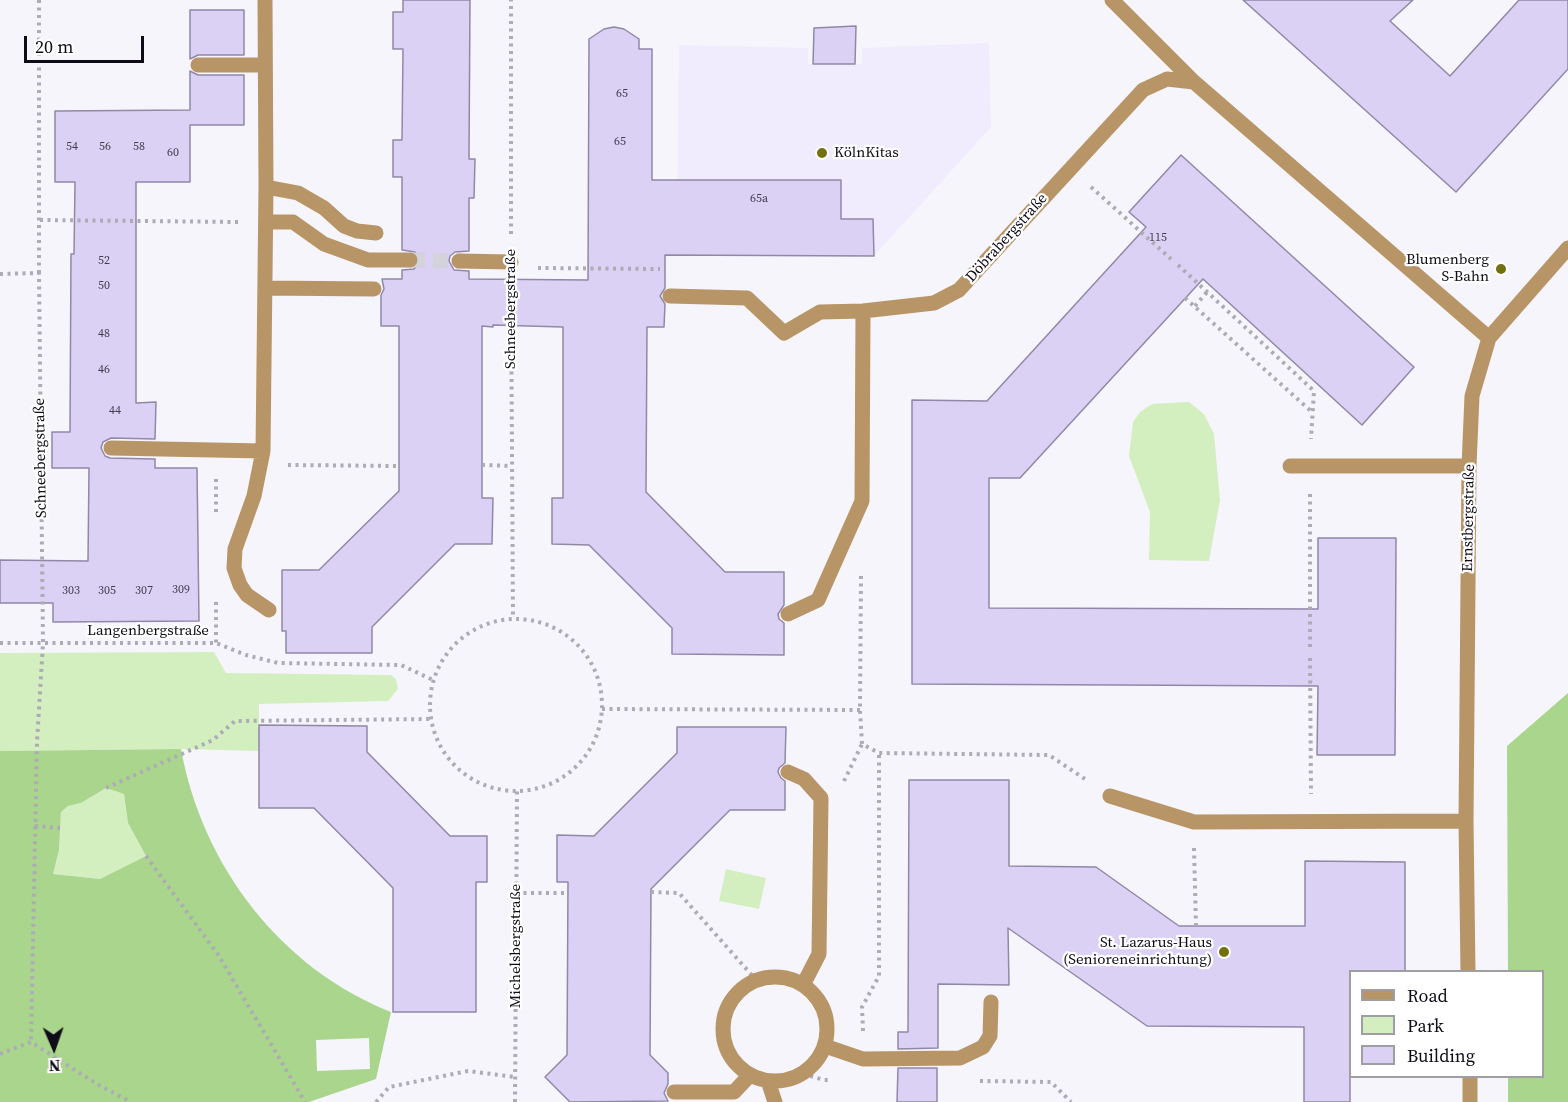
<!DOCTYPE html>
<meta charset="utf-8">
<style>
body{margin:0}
#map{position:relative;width:1568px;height:1102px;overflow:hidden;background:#f7f5fc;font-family:"Source Serif 4",serif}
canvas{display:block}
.legend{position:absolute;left:1349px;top:970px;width:195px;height:108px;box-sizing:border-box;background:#fff;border:2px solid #9f9ea2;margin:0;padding:8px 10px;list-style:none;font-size:18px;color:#0f0c17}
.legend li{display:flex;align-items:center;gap:12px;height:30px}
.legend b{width:30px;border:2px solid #9f9ea2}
.north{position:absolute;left:24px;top:1018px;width:60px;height:60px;-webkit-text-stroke:4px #fff;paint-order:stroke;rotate:178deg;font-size:16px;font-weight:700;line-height:24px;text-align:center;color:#0f0c17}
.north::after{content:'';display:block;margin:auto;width:21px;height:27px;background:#0f0c17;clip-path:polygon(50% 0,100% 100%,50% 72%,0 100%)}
.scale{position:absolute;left:24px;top:36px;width:120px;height:27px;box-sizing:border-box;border:3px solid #0f0c17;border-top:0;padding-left:8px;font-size:18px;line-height:21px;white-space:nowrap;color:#0f0c17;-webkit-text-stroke:4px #fff;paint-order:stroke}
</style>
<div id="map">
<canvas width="1568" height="1102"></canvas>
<ul class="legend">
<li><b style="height:8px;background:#b89566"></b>Road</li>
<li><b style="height:16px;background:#d3efc0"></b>Park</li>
<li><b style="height:16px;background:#dad1f4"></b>Building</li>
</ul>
<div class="north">N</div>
<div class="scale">20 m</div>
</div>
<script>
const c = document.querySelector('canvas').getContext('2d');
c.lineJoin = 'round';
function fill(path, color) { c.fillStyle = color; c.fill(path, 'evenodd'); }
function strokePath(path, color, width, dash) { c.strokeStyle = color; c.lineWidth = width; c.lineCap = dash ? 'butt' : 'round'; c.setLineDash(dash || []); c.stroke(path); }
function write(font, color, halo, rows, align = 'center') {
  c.font = font + ' "Source Serif 4",serif'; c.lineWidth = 4.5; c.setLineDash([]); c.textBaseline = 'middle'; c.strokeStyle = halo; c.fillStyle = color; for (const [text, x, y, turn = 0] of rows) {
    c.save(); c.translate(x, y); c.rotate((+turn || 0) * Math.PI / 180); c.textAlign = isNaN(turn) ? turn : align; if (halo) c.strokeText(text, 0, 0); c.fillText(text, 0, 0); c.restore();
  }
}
const built = new Path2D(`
 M989,43L991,127L874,256L677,235L679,45L808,48V64H862V48Z`);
const green = new Path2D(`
 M1189,402L1204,414L1214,434L1220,500L1209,561L1149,560L1150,512L1129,456L1133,422L1140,412L1152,404Z
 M214,652L226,673L391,675L396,679L398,689L388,701L259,704V751L181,749L0,751V653Z
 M106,788L124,794L128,823L146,856L100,879L53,874L59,850L61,812L68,806L81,803Z
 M726,869L766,878L759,909L719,901Z`);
const forest = new Path2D(`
 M1568,693V1102H1508V1077L1542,1076V972L1508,971L1507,746Z
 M181,749C202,865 280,968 391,1012L376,1079L309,1102H0V751ZM106,788L124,794L128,823L146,856L100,879L53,874L59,850L61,812L68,806L81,803ZM369,1038L370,1069L317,1071L316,1040Z`);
const building = new Path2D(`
 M403,0H470L469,159H475L474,198H469V251L455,252L450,256L449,261L454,270L469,271V279L588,280L589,39L604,29L614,27L624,29L639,39V49H652V180H841V219H873L874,256L665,255V288L660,296L665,304L664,327H647L646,492L725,572H784V605L778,614L779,619L784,623V655L672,654V628L589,545L552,544V498H563V327L493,325V327L482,326V498H493L492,544H455L372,627V653H286V631H282V570H319L399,491V326H381V295L384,289L382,279H402V270L414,269L420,261L415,252L402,250V177H393V140H402L403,49H393V12H403Z
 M1243,0H1413L1390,21L1450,76L1519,0H1568V69L1456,192Z
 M190,10H244V55H198L190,59Z
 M856,26L855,64H813L814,28Z
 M190,71L198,75H244V125H190V182H136V403L156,402L155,439L111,438L103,442L101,448L105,456L110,458L155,459V468H197L199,621L53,622V603H0V560L88,561L89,468H52V432H70L71,254H74L75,182H55V111L190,110Z
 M1181,155L1414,367L1362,425L1203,279L1020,478H989V608L1318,609V538H1396L1395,755H1317L1318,686L912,684V400L987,401L1146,227L1129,212Z
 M259,725L367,726V752L450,836H487V882H476V1012H393V888L314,808H259Z
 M677,727H786L785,763L779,768L778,772L781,778L785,781V810H730L651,889L650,1055L668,1073V1084L664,1093L668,1101L570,1102L545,1077L567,1055L568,882H557V835L594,836L677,753Z
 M909,780H1009V866L1096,867L1179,926H1305V861L1405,862V972H1350V1102H1304V1027L1147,1026L1008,928L1009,985L938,984V1048L898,1049V1032H908Z
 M898,1068H937V1102H897Z`);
const minorTunnel = new Path2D(`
 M410,260L459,261`);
const path = new Path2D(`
 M39,0V273
 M1091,187L1171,259
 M40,220L238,222
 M511,234V0
 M1178,265L1314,391L1311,439
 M538,268L660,269
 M0,274L39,273L43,643L37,742L31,1042
 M511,289L513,618
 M1185,298L1312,412
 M1195,306L1207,292
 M288,465L399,466
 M482,465L512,466
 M216,479V514
 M1310,494V648
 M861,576L860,710L862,744L879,753L1049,755L1088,781
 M216,602V643
 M430 705a86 86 0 1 1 172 0a86 86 0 1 1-172 0Z
 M0,643H216L246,655L278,663L401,665L433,680
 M1310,658L1311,794
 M602,709L860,710
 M844,781L862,744
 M106,788L213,740L235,721L432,719
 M35,826L60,828
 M1194,848L1196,926
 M146,856L219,956L305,1102
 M651,892L679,893L757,981
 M516,893H568
 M863,1031L862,1007L879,976V753
 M0,1054L31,1042L97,1084L131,1102
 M803,1074L824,1080H831
 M980,1081L1051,1082L1071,1102
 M376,1102L389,1087L468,1071L515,1077
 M515,1102L517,791`);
const minor = new Path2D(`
 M265,0L266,187L263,451L254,496L235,549L234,568L240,585L247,595L269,610
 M1112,0L1194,82
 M198,65H265
 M266,187L298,193L324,208L344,226L357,231L376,233
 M266,222H293L324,244L368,260H410
 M459,261L511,262
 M265,288L374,289
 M670,296L747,298L784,333L820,312L863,311L934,303L959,290L1143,90L1167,79L1194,82L1489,338
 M111,448L263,451
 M1290,466H1469
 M788,614L818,600L862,501L863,311
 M788,772L804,779L821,798L819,954L803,985
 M1110,796L1194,822L1466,821
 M1468,972L1466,821L1469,466L1472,396L1489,338L1568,248
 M723 1029a52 52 0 1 1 104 0a52 52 0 1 1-104 0Z
 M825,1046L863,1059L960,1058L983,1047L990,1036L991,1002
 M1470,1076V1102
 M768,1081L775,1102
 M674,1092H734L750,1075`);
const markers = [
 [822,153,6,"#746f0f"],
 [1501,269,6,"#746f0f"],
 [1224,952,6,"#746f0f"]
];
const numberNames = [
 ["65",622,94],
 ["65",620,142],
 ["54",72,147],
 ["56",105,147],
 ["58",139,147],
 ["60",173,153],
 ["65a",759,199],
 ["115",1158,238],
 ["52",104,261],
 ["50",104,286],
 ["48",104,334],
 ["46",104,370],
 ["44",115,411],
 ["309",181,590],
 ["303",71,591],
 ["305",107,591],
 ["307",144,591]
];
const poiNames = [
 ["KölnKitas",834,153,"left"],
 ["Blumenberg",1489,260],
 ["S-Bahn",1489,277],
 ["St. Lazarus-Haus",1212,943],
 ["(Senioreneinrichtung)",1212,960]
];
const streetNames = [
 ["Döbrabergstraße",1007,238,-48],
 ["Schneebergstraße",511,309,-90],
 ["Schneebergstraße",41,458,-91],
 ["Ernstbergstraße",1469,518,-89],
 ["Langenbergstraße",148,631],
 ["Michelsbergstraße",516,946,-90]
];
fill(built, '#f1ecfd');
fill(green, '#d3efc0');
fill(forest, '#aad58c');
fill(building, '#dad1f4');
strokePath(building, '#9188a8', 1.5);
strokePath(minorTunnel, '#d4d2da', 15, [15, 8]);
strokePath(path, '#adabb3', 4, [3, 4.5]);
strokePath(minor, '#b89566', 15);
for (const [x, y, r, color] of markers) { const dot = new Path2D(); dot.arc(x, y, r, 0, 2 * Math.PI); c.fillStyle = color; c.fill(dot); strokePath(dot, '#fff', 2); }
write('12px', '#423d4e', null, numberNames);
write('15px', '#0f0c17', '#fff', poiNames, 'right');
write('15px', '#0f0c17', '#fff', streetNames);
</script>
